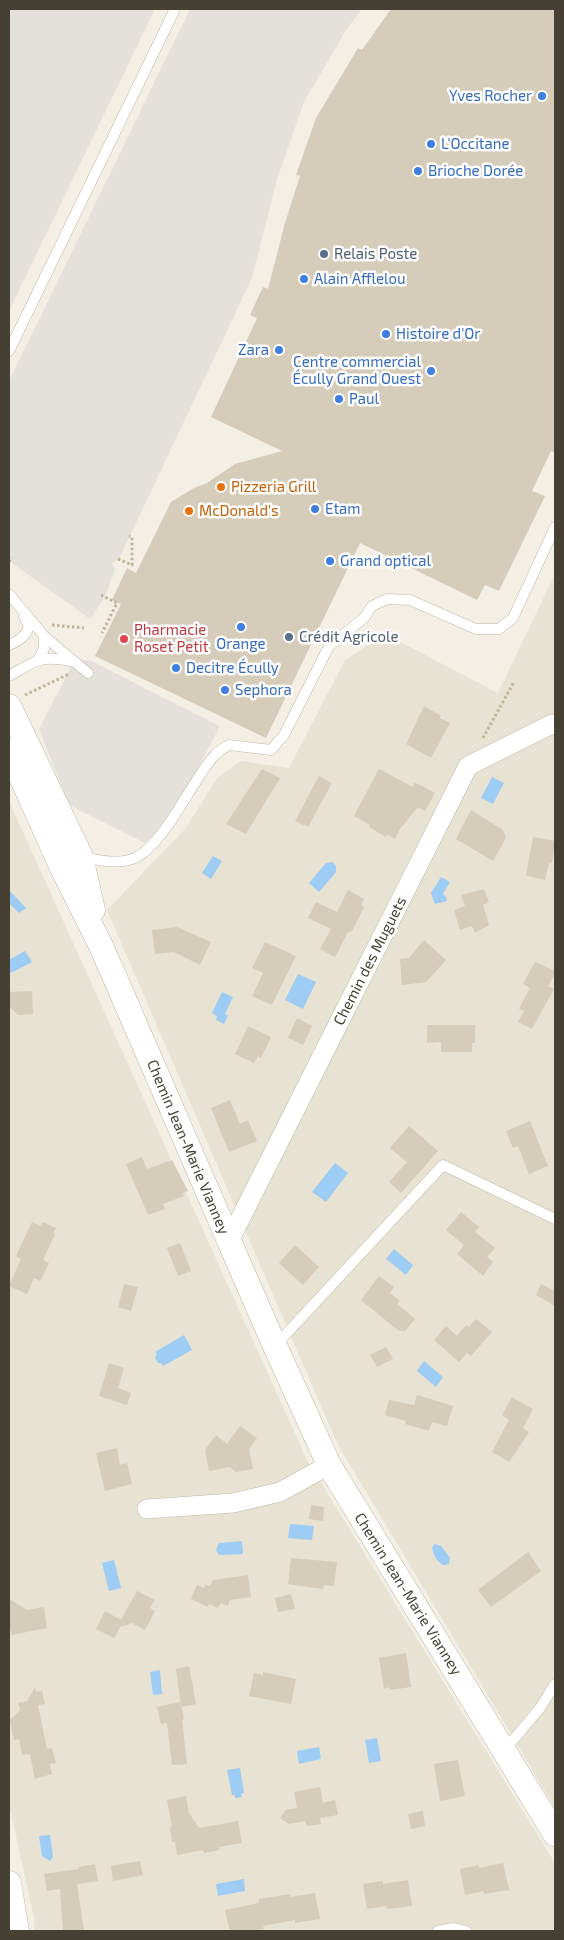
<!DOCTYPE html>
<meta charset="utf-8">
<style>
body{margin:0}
#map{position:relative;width:564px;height:1940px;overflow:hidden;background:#f3efe5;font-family:"Exo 2",sans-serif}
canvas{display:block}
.frame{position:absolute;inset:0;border:10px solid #464034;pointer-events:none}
</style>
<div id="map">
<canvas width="564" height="1940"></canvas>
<div class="frame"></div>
</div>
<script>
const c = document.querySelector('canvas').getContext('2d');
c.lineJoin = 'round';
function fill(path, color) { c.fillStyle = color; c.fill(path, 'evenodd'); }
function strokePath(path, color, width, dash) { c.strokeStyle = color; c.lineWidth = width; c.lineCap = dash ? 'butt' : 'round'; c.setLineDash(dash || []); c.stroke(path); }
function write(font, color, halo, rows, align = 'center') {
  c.font = font + ' "Exo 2",sans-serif'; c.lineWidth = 5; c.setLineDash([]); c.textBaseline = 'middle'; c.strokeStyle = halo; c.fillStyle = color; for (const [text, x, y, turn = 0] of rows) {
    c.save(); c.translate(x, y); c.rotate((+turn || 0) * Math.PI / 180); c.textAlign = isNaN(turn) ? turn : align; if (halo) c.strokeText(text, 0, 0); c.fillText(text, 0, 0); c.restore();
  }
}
const residential = new Path2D(`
 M555,574V1808L337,1443L107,910L185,829L218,777L241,761L289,768L345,660L385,634L498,693Z
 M9,801L307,1460L555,1863V1931H34V1918L9,1804Z`);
const parking = new Path2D(`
 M9,9H155L9,311Z
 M190,9H362L346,30L304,102L277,179L252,278L119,559L112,563L115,570L105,597L90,619L9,561V381Z
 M89,660L220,726L188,787L157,831L145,843L69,805L39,729L74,661Z`);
const water = new Path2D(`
 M492,777L504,783L493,804L481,798Z
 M213,856L222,861L211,879L202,873Z
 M332,862L336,866V872L319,892L309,883L326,863Z
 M441,877L450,882L443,894L446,897L447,901L435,904L431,893Z
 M9,890L26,908L19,913L9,903Z
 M25,951L32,962L11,973L9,969V960Z
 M298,974L316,982L303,1009L285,1000Z
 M222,992L233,997L225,1014L228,1016L224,1024L216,1020L217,1016L212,1013Z
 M335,1163L348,1173L326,1202L312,1192Z
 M394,1249L413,1265L406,1275L386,1259Z
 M184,1335L192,1350L163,1366L161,1363H158L155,1358L157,1354L155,1352Z
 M424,1361L443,1377L436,1387L417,1371Z
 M290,1524L314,1526L312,1540L288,1538Z
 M242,1541L243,1554L219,1555L216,1550L219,1543Z
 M435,1544L441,1546L450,1558L449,1564L443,1565C436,1561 433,1554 432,1547Z
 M114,1560L121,1588L109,1591L102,1563Z
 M160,1670L162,1694L153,1695L150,1672Z
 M377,1738L381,1761L369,1763L365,1740Z
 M319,1747L321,1759L299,1764L297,1751Z
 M240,1768L244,1793L241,1794L242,1797L235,1798V1795H232L227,1770Z
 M50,1835L53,1857L50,1861L42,1856L39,1836Z
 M244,1879L245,1891L218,1896L216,1884Z`);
const building = new Path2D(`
 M391,9H555V453L551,451L532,491L545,496L499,591L485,585L477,600L360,543L266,738L95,656L121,604L112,600L127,568L136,573L171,502L194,488L207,483L235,464L282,451L211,417L257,318L250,315L263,287L268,289L285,223L300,176L296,175L316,118L358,48L362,50Z
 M424,706L441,716L440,718L450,723L431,758L406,744Z
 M262,769L280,778L246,834L226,824Z
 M379,769L413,787L414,783L418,784L435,793L425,811L418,807L400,829L395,839L387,834L386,837L369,827L370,825L354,816Z
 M319,776L332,783L308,827L295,821Z
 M471,810L503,830L506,838L493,861L456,839Z
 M533,837L555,841L552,863L549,862L545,880L526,875Z
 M484,889L489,902L483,905L489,925L475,933L472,926L460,930L454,910L465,906L461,895Z
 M348,890L364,899L361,905L364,907L352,931L348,932L335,957L320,949L331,929L308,918L316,902L337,912Z
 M177,927L211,942L200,965L174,952L155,954L152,930Z
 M424,940L446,960L426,982L402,985L400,959L409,958Z
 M265,942L296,956L272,1005L252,996L263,973L252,968Z
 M535,962L555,971V973L548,986L554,989L532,1029L518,1022L524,1011L519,1009L530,988L523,984Z
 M32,991L33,1014L18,1015L9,1006V992Z
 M297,1018L312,1026L303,1045L288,1038Z
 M427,1025H475V1043H472V1052H441V1042L427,1043Z
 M248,1026L271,1037L261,1058L258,1056L254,1063L235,1054Z
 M230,1100L240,1124L248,1120L257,1141L229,1152L211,1108Z
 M530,1121L548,1166L529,1174L518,1146L513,1148L506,1131Z
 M409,1126L438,1151L401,1193L389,1182L407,1162L390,1148Z
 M142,1157L147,1169L172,1160L188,1191L182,1193L184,1196L163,1204L165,1209L148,1215L126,1164Z
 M461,1212L479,1227L475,1232L495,1248L487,1257L493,1262L483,1276L457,1254L464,1245L446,1230Z
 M32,1222L40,1226L43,1222L56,1228L53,1233L55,1234L43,1260L49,1263L40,1281L34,1278L27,1294L9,1286L21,1259L16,1256Z
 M180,1243L191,1271L178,1276L167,1248Z
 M295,1245L319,1267L303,1285L279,1263Z
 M379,1276L394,1287L390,1293L400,1301L397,1304L415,1319L405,1331H399L361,1300Z
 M124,1284L138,1287L131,1311L118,1307Z
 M541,1284L555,1291V1306L536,1295Z
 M476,1319L492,1332L471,1356L467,1353L459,1362L434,1340L446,1326L457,1336L466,1325L469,1327Z
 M386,1347L393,1359L377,1367L370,1355Z
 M109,1363L124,1368L118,1388L131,1393L127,1405L99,1396Z
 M417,1395L453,1406L447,1426L432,1422L429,1431L405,1424L406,1421L385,1415L389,1400L414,1405Z
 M512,1397L533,1409L523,1428L529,1432L509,1462L492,1452L509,1420L502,1415Z
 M240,1426L257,1438L249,1449L253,1469L236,1472L230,1467L209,1471L205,1450L216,1435L227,1444Z
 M117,1448L120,1465L127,1463L132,1484L105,1491L96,1453Z
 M311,1505L324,1507L323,1521L309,1519Z
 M528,1552L541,1571L491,1607L478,1590Z
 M291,1558L337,1562L334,1586L324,1585L323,1589L288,1584Z
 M248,1575L251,1597L230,1600L228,1606L221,1603L218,1608L209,1604L208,1607L191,1599L197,1585L204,1588L205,1585L210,1586L213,1580Z
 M137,1591L155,1600L150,1608L155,1611L145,1630L132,1623L120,1627L114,1638L96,1629L105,1611L121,1620Z
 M291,1594L295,1609L278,1612L275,1598Z
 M9,1599L27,1610L44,1607L47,1628L12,1635L9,1625Z
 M406,1653L411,1687L390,1690L389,1687L384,1689L379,1658Z
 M189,1666L196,1704L181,1707L176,1669Z
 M263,1672L296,1679L291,1704L249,1696L254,1673L263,1675Z
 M35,1687L36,1692L42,1691L45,1704L38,1705L47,1749L52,1748L56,1763L50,1764L52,1774L35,1779L30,1754L22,1755L19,1739L14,1740L10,1720L20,1710L18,1703L27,1701Z
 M180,1702L184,1719L182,1720L187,1764L172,1765L167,1723L161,1724L157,1707Z
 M458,1760L465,1796L440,1801L434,1764Z
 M320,1787L323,1803L335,1800L338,1815L320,1818L321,1824L307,1826L305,1821L289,1824L280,1818L286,1810L297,1808L294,1792Z
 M186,1796L189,1813L199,1828L238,1821L242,1843L219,1847L220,1850L204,1853L203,1850L177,1855L175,1842H172L170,1827H172L167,1800Z
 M423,1811L425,1826L411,1829L408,1814Z
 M140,1861L143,1875L113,1881L111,1866Z
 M503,1863L509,1890L484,1894L483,1891L465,1895L460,1869L479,1865V1868Z
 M95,1864L98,1881L77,1884L84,1931H63L60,1889L47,1891L44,1874L78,1869V1867Z
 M408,1880L412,1906L387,1909L386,1906L367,1909L363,1884L383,1881V1884Z
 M315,1893L320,1919L295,1923V1920L263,1926L264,1929L254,1931H230L225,1910L259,1903V1899L290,1894L291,1897Z`);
const path = new Path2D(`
 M118,559L132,565V537L129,536
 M9,562L11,557
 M101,595L117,603L102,633
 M52,625L84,628
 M25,695L69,674
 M483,738L514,682`);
const service = new Path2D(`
 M9,351L175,9
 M9,594L44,636L88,673
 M9,645C18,641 26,637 29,626L24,617
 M38,660L44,649V636
 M9,676C35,661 39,655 71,661
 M82,857C98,860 119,865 135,858C165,844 191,782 214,756C218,751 224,748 229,745L271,750L284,735L329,646L364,618L372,606L387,599L410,600L476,629H499L513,618L555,527
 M275,1346L443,1165L555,1219
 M504,1751L540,1708L555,1684
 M438,1931L453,1928L466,1931`);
const minor = new Path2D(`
 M229,1241L468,766L552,724L555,725
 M147,1509L233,1503L280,1492L329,1465`);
const tertiary = new Path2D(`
 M9,706L81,857L93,910
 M9,750L62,868L102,948L270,1335L329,1465L555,1834
 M9,1883L17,1931`);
const markers = [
 [542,96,5,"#3f7fe0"],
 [431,144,5,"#3f7fe0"],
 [418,171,5,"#3f7fe0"],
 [324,254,5,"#5c6f8a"],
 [304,279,5,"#3f7fe0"],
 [386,334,5,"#3f7fe0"],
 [279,350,5,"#3f7fe0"],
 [431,371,5,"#3f7fe0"],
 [339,399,5,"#3f7fe0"],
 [221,487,5,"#e8710a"],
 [315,509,5,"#3f7fe0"],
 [189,511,5,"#e8710a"],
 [330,561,5,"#3f7fe0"],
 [241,627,5,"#3f7fe0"],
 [289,637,5,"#5c6f8a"],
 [124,639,5,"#e0444e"],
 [176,668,5,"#3f7fe0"],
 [225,690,5,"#3f7fe0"]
];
const shopNames = [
 ["Yves Rocher",532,96,"right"],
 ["L'Occitane",441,144],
 ["Brioche Dorée",428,171],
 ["Alain Afflelou",314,279],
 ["Histoire d'Or",396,334],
 ["Zara",269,350,"right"],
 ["Centre commercial",421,362,"right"],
 ["Écully Grand Ouest",421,379,"right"],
 ["Paul",349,399],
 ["Etam",325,509],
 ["Grand optical",340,561],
 ["Orange",241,644,"center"],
 ["Decitre Écully",186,668],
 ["Sephora",235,690]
];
const serviceNames = [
 ["Relais Poste",334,254],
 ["Crédit Agricole",299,637]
];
const foodNames = [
 ["Pizzeria Grill",231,487],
 ["McDonald's",199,511]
];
const healthNames = [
 ["Pharmacie",134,630],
 ["Roset Petit",134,647]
];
const streetNames = [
 ["Chemin des Muguets",370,961,-63],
 ["Chemin Jean-Marie Vianney",188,1147,67],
 ["Chemin Jean-Marie Vianney",408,1594,58]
];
fill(residential, '#e8e2d2');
fill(parking, '#e4e1dd');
fill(water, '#9dccf4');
fill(building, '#d5ccb9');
strokePath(service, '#bfb8a7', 11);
strokePath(minor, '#bfb8a7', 20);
strokePath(tertiary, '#bfb8a7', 25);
strokePath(path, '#c2b597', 3, [2.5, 2.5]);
strokePath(service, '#fff', 10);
strokePath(minor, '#fff', 19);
strokePath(tertiary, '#fff', 24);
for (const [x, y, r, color] of markers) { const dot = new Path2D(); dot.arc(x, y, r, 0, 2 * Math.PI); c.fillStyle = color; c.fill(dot); strokePath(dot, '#fff', 2); }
write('15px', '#366cbe', '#fff', shopNames, 'left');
write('15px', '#4e5e75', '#fff', serviceNames, 'left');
write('15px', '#c56008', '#fff', foodNames, 'left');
write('15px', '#be3a42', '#fff', healthNames, 'left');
write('15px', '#464034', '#fff', streetNames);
</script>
